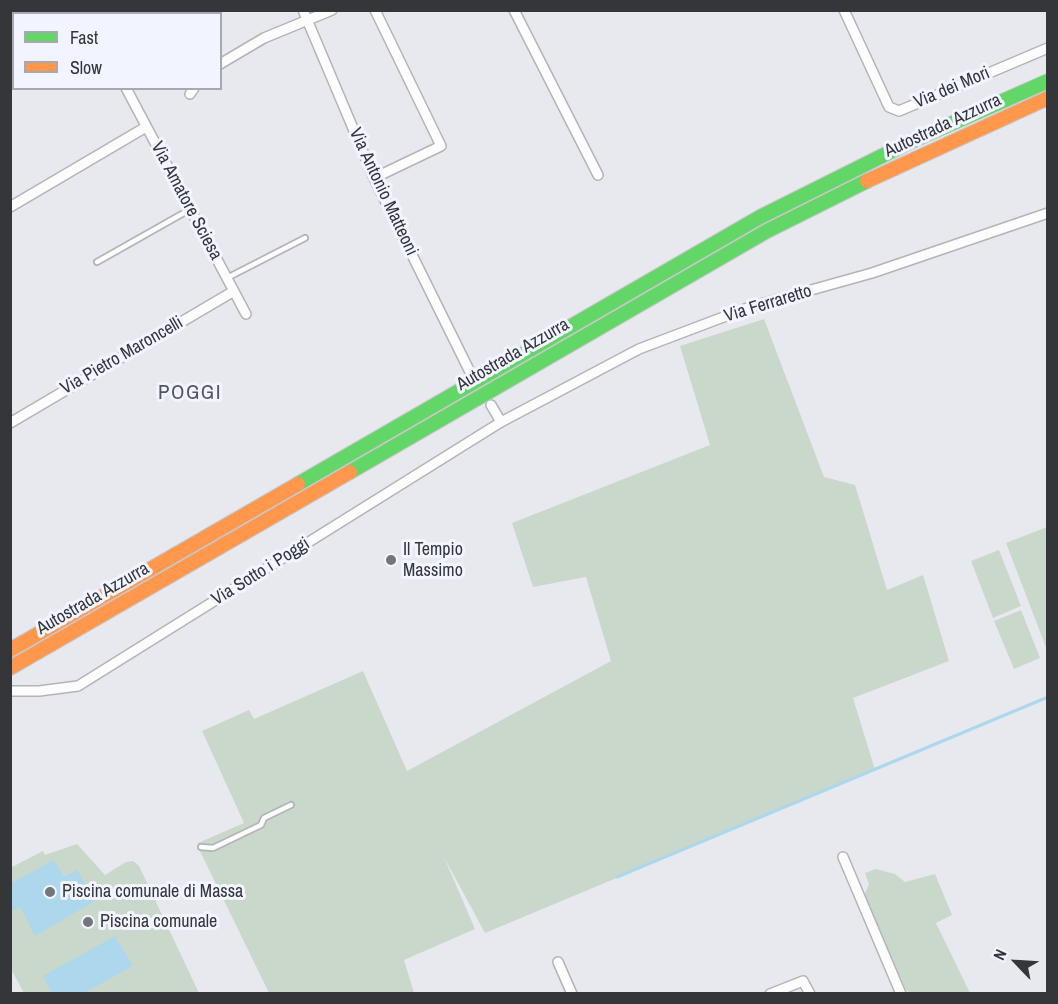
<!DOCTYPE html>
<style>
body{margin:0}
#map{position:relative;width:1058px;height:1004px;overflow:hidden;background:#e8e9ee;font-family:"Archivo Narrow",sans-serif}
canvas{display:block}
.frame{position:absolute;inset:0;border:12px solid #343639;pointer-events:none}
.legend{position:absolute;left:12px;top:12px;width:210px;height:78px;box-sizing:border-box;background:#f2f5ff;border:2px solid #a6a9b0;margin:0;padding:8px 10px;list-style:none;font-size:18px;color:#343639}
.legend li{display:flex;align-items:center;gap:12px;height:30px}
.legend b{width:30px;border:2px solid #a6a9b0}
.north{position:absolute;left:986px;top:932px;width:60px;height:60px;-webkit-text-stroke:4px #f2f5ff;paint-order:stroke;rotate:295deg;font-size:16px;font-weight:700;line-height:24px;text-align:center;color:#343639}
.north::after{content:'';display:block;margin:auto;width:21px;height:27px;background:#343639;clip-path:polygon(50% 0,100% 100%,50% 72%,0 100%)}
</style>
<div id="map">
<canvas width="1058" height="1004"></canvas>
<div class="frame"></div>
<ul class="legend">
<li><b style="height:8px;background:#63d668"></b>Fast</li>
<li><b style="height:8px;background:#ff974d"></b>Slow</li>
</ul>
<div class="north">N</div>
</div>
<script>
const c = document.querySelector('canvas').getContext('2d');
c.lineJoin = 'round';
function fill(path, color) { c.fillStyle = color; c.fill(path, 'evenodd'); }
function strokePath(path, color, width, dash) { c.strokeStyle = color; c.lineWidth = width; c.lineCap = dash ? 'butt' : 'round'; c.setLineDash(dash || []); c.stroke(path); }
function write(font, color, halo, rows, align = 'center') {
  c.font = font + ' "Archivo Narrow",sans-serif'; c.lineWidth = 6; c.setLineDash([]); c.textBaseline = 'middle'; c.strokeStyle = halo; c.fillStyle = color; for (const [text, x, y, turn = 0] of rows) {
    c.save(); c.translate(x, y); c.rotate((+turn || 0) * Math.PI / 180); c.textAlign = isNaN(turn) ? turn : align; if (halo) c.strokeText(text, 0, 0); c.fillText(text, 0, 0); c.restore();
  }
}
const green = new Path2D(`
 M764,319L824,477L855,485L887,590L923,575L949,661L853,698L875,770L485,933L444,857L475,929L404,960L414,993H269L199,849L198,843L244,823L202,731L249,710L254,719L363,671L407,771L611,661L586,577L533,587L512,523L710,445L680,346Z
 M1047,527V650L1006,543Z
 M999,550L1021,606L993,618L971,561Z
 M1021,610L1040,658L1014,669L994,621Z
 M77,844L105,875L126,862L133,861L139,866L199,993H24L11,969L10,868L43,851L45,855Z
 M876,869L895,874L905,882L935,874L952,915L936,923L970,993H910L906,990L863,898L869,884L865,873Z`);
const water = new Path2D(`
 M54,860L64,877L77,870L95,901L35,936L20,907L11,911V883Z
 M115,936L133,966L84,993H52L43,976Z`);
const stream = new Path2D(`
 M617,877L1048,697`);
const lane = new Path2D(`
 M97,262L189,210
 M227,278L305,238
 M201,847L213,848L261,825L264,818L291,805`);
const street = new Path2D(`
 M303,10L374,178L469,370
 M514,10L598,175
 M844,10L889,107L899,111L1048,48
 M148,14L155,10
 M220,64L264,38L332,10
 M10,71L14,70
 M126,88L246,314
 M190,94L194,88
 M374,178L441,146L375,10
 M10,207L146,127
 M491,405L501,422
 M10,423L234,291
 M10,691H39L78,686L501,422L639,349L750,307L872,273L1048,213
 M843,857L901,994
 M558,962L572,994
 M770,994L803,981L810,994`);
const fast = new Path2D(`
 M350,472L767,231L867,181
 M298,484L760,217L910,142L1048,81`);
const slow = new Path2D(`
 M867,181L1048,98
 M10,650L298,484
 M10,668L350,472`);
const markers = [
 [391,560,6,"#737578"],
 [50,892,6,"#737578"],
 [88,922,6,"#737578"]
];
const streetNames = [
 ["Via dei Mori",952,88,-23],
 ["Autostrada Azzurra",943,126,-25],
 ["Via Antonio Matteoni",383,192,65],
 ["Via Amatore Sciesa",186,201,62],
 ["Via Ferraretto",768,304,-17],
 ["Autostrada Azzurra",513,355,-30],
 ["Via Pietro Maroncelli",122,356,-30],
 ["Via Sotto i Poggi",261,572,-32],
 ["Autostrada Azzurra",93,599,-30]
];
const poiNames = [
 ["Il Tempio",403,550],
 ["Massimo",403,571],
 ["Piscina comunale di Massa",62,892],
 ["Piscina comunale",100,922]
];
const quarterNames = [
 ["POGGI",190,393]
];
fill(green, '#cad8cb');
fill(water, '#acd7ec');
strokePath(stream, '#acd7ec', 3);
strokePath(lane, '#b3b4b8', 8);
strokePath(street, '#b3b4b8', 12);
strokePath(fast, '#c7c7c9', 16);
strokePath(slow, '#c7c7c9', 16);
strokePath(lane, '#fcfcfc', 4.5);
strokePath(street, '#fcfcfc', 9);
strokePath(fast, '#63d668', 14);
strokePath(slow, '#ff974d', 14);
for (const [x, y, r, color] of markers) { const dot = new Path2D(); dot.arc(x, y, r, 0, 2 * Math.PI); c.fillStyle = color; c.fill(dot); strokePath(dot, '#f2f5ff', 2); }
write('18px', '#343639', '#f2f5ff', streetNames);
write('18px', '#343639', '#f2f5ff', poiNames, 'left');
c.letterSpacing = '1.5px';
write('21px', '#53565e', '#f2f5ff', quarterNames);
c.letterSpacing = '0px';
</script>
